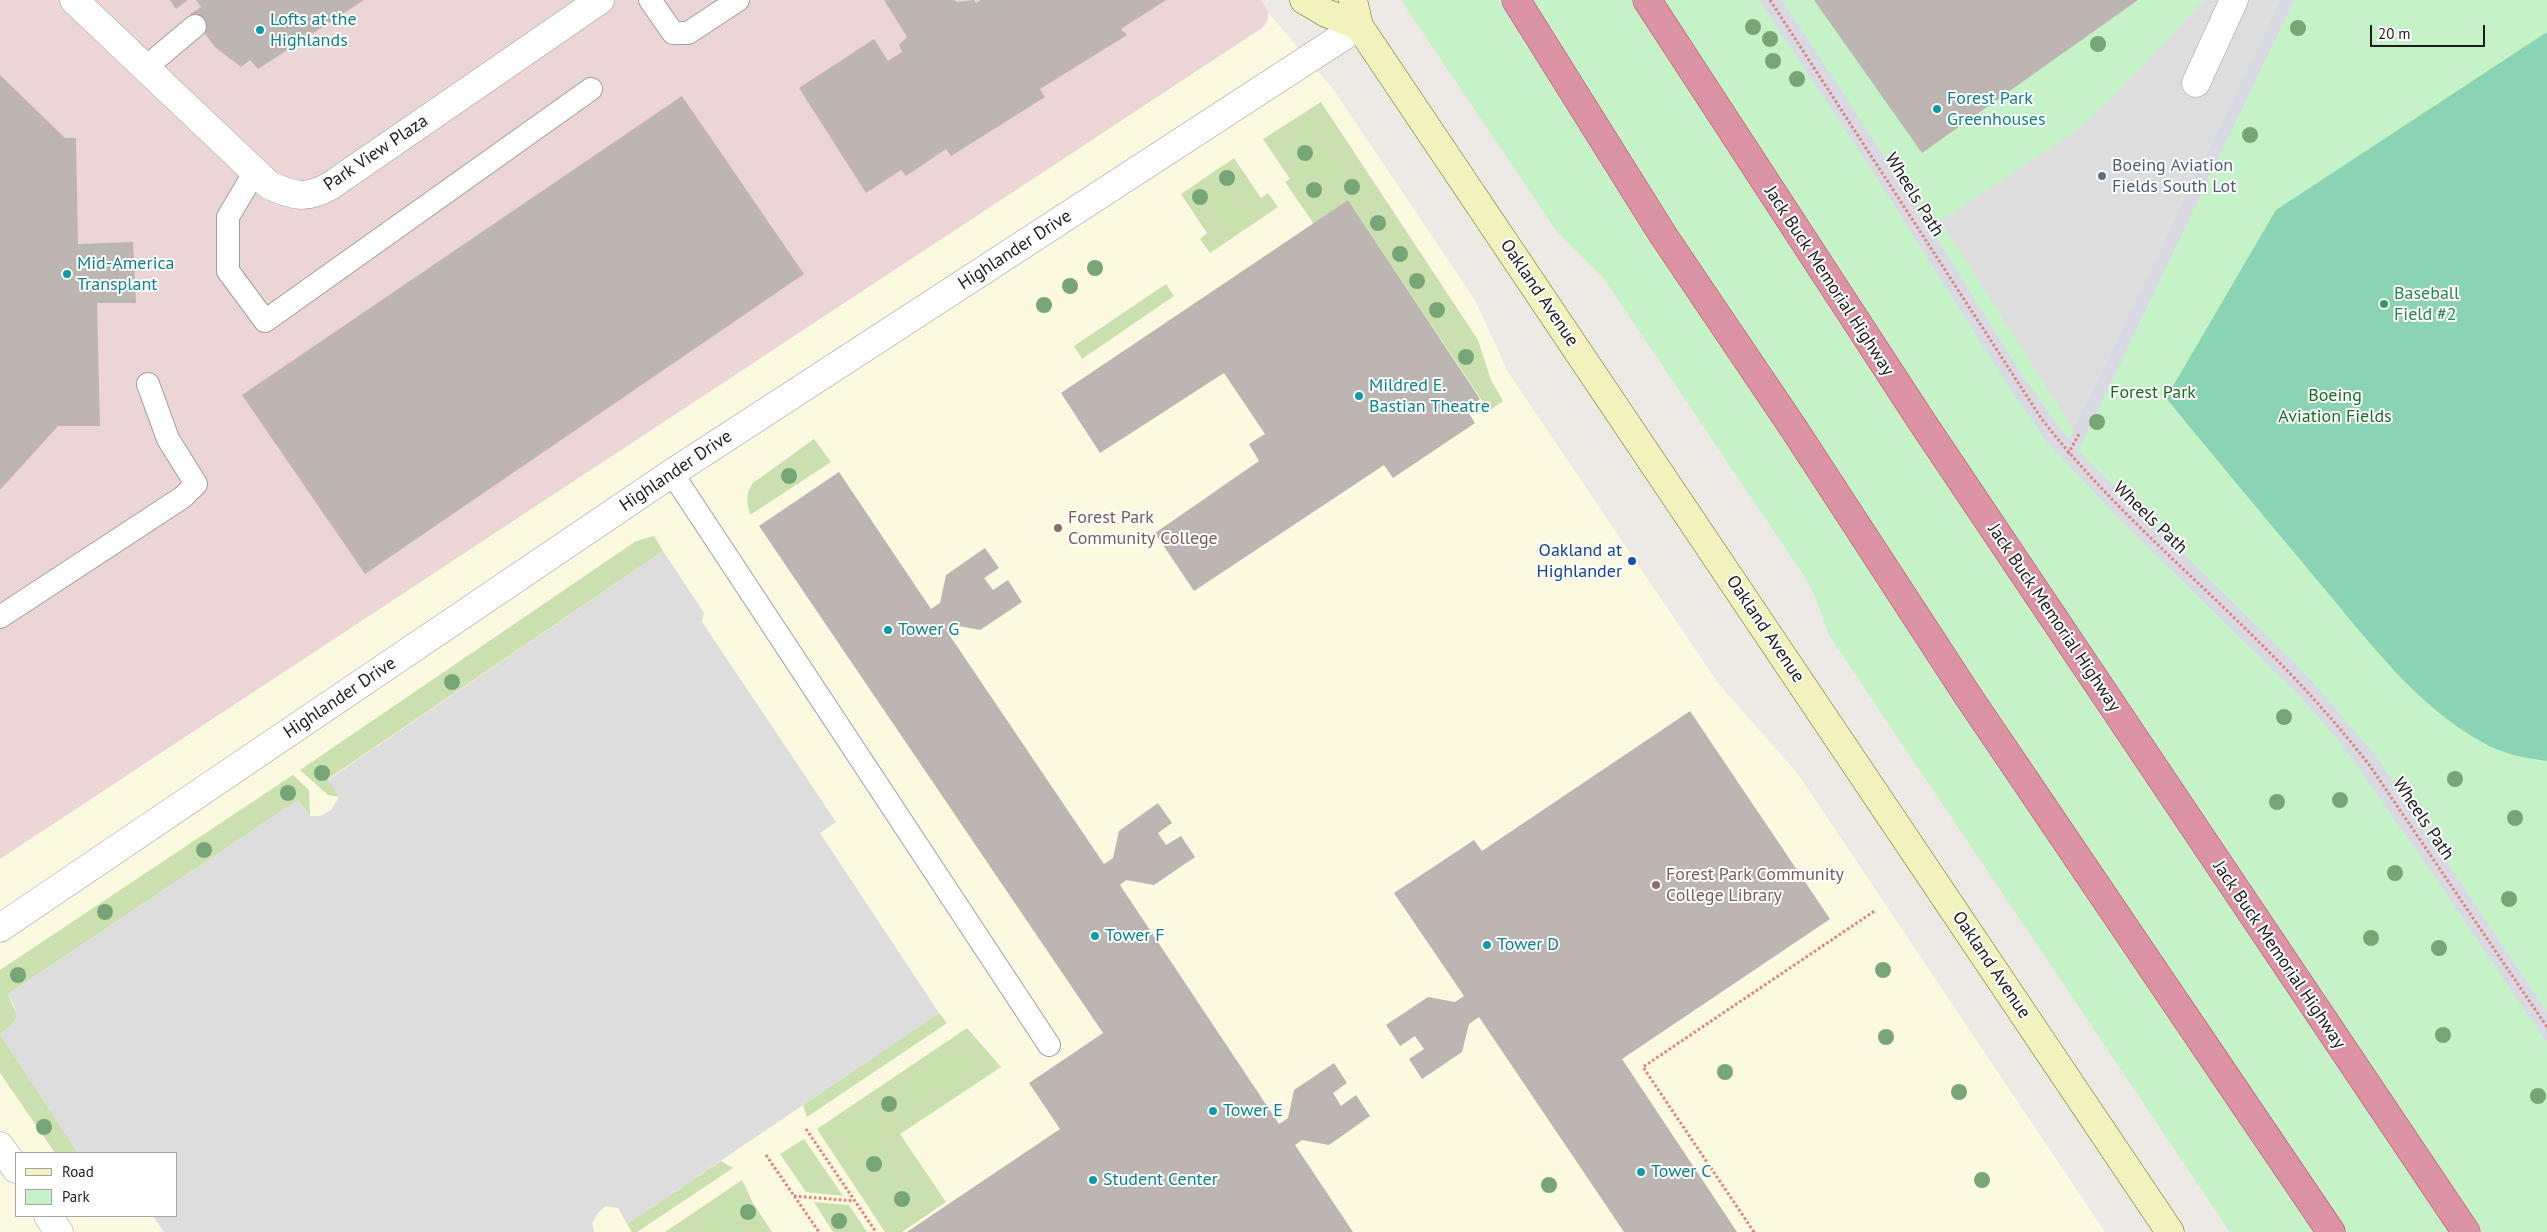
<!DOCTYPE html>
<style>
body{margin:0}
#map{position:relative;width:2547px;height:1232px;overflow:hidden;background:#ede9e4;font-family:"PT Sans",sans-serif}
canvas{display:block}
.legend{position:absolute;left:15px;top:1152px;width:162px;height:65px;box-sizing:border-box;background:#fff;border:1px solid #a5a5a5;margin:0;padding:6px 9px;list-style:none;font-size:15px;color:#1d1d1d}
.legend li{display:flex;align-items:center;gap:10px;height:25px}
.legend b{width:25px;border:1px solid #a5a5a5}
.scale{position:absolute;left:2370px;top:25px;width:115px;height:22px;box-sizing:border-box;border:2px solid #1d1d1d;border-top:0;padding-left:6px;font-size:15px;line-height:18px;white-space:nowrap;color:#1d1d1d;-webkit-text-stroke:4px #fff;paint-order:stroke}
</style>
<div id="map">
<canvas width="2547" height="1232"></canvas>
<ul class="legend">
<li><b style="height:6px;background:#f1f2bd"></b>Road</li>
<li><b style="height:14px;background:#c5f2c6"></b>Park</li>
</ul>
<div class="scale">20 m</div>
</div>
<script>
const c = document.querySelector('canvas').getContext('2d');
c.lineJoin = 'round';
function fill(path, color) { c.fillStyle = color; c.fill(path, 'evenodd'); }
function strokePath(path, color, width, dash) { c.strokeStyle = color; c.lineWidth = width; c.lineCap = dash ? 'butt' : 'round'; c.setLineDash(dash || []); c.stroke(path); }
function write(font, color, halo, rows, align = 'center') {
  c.font = font + ' "PT Sans",sans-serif'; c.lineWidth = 4; c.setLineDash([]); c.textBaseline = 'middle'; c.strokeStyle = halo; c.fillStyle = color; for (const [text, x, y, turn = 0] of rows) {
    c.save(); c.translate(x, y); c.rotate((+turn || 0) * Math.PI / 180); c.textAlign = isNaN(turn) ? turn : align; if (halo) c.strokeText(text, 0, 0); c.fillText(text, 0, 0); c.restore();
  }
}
const commercial = new Path2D(`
 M0,0H1261L1268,12V20L1263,28L0,859Z`);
const education = new Path2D(`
 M1268,12L1333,89L1475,300L1508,372L1718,683L1798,774L2105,1232H0V859L1262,28L1268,20ZM16,1153H176V1216H16Z`);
const grass = new Path2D(`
 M1321,102L1478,340L1491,380L1503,401L1489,411L1348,200L1314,224L1285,182L1290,179L1263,139Z
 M1234,158L1261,198L1268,193L1278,207L1210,253L1200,239L1207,233L1181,194Z
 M1166,284L1174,296L1082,359L1074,346Z
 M814,439L831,462L750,515C747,502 745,494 753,483Z
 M654,536L663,551L328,779L339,797L328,795L300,770L636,541Z
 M293,775L309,790L310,816L298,800L8,994L17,1015L13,1024L0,1034V970Z
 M939,1013L947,1023L807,1117L803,1105Z
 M967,1028L1001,1067L900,1134L946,1202L902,1232H885L817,1129Z
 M0,1034L78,1153H55L0,1073Z
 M804,1139L843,1196L806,1192L780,1154Z
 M721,1161L733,1168L637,1232H632L627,1224Z
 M742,1180L753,1203L772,1232H665Z
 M814,1202L849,1205L867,1232H833Z`);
const park = new Path2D(`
 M1401,0H2547V1232H2230L1829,635L1815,596L1807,580L1604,279L1557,232Z`);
const pitch = new Path2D(`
 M2547,32V761C2525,758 2502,754 2482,742C2415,705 2367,639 2318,581C2267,520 2216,459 2166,398L2276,210Z`);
const parking = new Path2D(`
 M2204,0H2281L2074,430L1941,221L2076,131L2116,94Z
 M663,551L704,613L702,622L836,822L820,833L939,1013L627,1224L618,1208L606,1206L598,1213L592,1223L594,1232H164L153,1216H176V1153H78L0,1034L13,1024L17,1015L14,1005L8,994L298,800L310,816H320L331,810L339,797L328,780Z`);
const plaza = new Path2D(`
 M1759,0H1782L1923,216L2023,377L2069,440L2281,0H2294L2078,451L2300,668L2375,755L2547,1012V1043L2431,871L2340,742L2300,696L2123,523L2048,443L2016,398L1877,178Z`);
const building = new Path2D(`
 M170,0H188L176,9Z
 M196,0H364L258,69L250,60L241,67L215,47L190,14L201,7Z
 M884,0H954L957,2L974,0L976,3L981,0H1166L1121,29L1127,35L1040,89L1045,97L951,156L946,149L906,176L901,170L866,193L799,88L874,39L888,61L902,52L899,45L907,37Z
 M1814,0H2138L1922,153Z
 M0,75L65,138H76L78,244L133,242L136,303H97L100,426H58L0,490Z
 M682,96L804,274L365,574L242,395Z
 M1348,200L1480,399L1466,409L1475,423L1393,478L1384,465L1194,591L1155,533L1259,461L1249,444L1265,434L1224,373L1100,453L1061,393Z
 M839,472L931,609L940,603L946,575L985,548L999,568L984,578L993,590L1008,580L1022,602L980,630L953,625L946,630L1104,864L1113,858L1119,831L1158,803L1172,823L1158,833L1166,845L1181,836L1195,857L1154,885L1126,880L1120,885L1279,1124L1288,1118L1294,1090L1334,1063L1347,1083L1333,1093L1341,1106L1356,1095L1370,1116L1329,1145L1302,1140L1295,1145L1353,1232H907L1060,1129L1029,1083L1103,1033L759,526Z
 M1690,711L1830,919L1622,1059L1737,1232H1624L1479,1017L1469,1024L1462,1052L1422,1079L1409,1059L1424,1049L1415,1036L1400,1046L1386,1025L1428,997L1455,1002L1464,996L1394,893L1474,840L1482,851Z`);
const path = new Path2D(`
 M1770,0L2041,418C2108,505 2193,575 2269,652C2305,688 2339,726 2370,766L2547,1027
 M2068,454L2079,434
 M806,1129L876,1232
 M766,1155L819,1232
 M794,1196L854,1201
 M1754,1232L1643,1067L1876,910`);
const lane = new Path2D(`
 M650,0L673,33H688L738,0
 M145,68L195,26
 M254,173L228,217V271L265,321L591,89
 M672,473L1049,1045
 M0,617L183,497L196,484L168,439L148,384`);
const street = new Path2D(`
 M74,0L269,185C295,196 305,200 330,186L600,0
 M2196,83L2234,0
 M0,928L672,473L1359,26
 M0,1146L16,1169
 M48,1216L59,1232`);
const secondary = new Path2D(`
 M1304,0L1326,13L1359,26
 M1353,0L1359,26L2170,1232`);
const highway = new Path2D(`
 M1516,0L1663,235L1794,429L1968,696L2331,1232
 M1647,0L1922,422L2466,1232`);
const trees = [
 [1753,27],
 [2298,28],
 [1770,39],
 [2098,44],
 [1773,61],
 [1797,79],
 [2250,135],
 [1305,153],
 [1227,178],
 [1352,187],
 [1314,190],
 [1200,197],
 [1378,223],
 [1400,254],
 [1095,268],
 [1417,281],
 [1070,286],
 [1044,305],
 [1437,310],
 [1466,357],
 [2097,422],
 [789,476],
 [452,682],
 [2284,717],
 [322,773],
 [2455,779],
 [288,793],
 [2340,800],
 [2277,802],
 [2515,818],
 [204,850],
 [2395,873],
 [2509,899],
 [105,912],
 [2371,938],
 [2439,948],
 [1883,970],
 [18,975],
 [2443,1035],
 [1886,1037],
 [1725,1072],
 [1959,1092],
 [2538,1096],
 [889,1104],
 [44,1127],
 [874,1164],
 [1982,1180],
 [1549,1185],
 [902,1199],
 [748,1212],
 [839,1221]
];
const markers = [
 [260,30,5,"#0f9aa8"],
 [1937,109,5,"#0f9aa8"],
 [2102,176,5,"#5c6f8a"],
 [67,274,5,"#0f9aa8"],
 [2384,304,5,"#2e9e5b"],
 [1359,396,5,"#0f9aa8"],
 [1058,528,5,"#8d6e63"],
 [1632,561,5,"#1a4fb4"],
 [888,630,5,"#0f9aa8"],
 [1656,885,5,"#8d6e63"],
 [1095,936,5,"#0f9aa8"],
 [1487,945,5,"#0f9aa8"],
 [1213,1111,5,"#0f9aa8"],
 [1641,1172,5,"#0f9aa8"],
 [1093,1180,5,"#0f9aa8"]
];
const cultureNames = [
 ["Lofts at the",270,20],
 ["Highlands",270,41],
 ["Forest Park",1947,99],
 ["Greenhouses",1947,120],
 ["Mid-America",77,264],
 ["Transplant",77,285],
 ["Mildred E.",1369,386],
 ["Bastian Theatre",1369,407],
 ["Tower G",898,630],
 ["Tower F",1105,936],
 ["Tower D",1497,945],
 ["Tower E",1223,1111],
 ["Tower C",1651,1172],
 ["Student Center",1103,1180]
];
const streetNames = [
 ["Park View Plaza",376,153,-34],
 ["Wheels Path",1914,195,58],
 ["Highlander Drive",1015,250,-33],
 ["Jack Buck Memorial Highway",1829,281,57],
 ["Oakland Avenue",1539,293,56],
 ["Highlander Drive",676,471,-34],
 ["Wheels Path",2150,518,44],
 ["Jack Buck Memorial Highway",2054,618,56],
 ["Oakland Avenue",1765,629,56],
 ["Highlander Drive",340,698,-34],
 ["Wheels Path",2423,819,56],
 ["Jack Buck Memorial Highway",2279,955,56],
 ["Oakland Avenue",1991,965,56]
];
const serviceNames = [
 ["Boeing Aviation",2112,166],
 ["Fields South Lot",2112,187]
];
const leisureNames = [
 ["Baseball",2394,294],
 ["Field #2",2394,315]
];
const parkNames = [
 ["Forest Park",2153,393],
 ["Boeing",2335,396],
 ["Aviation Fields",2335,417]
];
const educationNames = [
 ["Forest Park",1068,518],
 ["Community College",1068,539],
 ["Forest Park Community",1666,875],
 ["College Library",1666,896]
];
const transitNames = [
 ["Oakland at",1622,551],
 ["Highlander",1622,572]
];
fill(commercial, '#ecd5d5');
fill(education, '#fbf9df');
fill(grass, '#cae1af');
fill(park, '#c5f2c6');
fill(pitch, '#8ad3b3');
fill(parking, '#ddd');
fill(plaza, '#d8d9e2');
fill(building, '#bdb5b1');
strokePath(lane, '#9e9e9e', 24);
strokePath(street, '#9e9e9e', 29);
strokePath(secondary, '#616611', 29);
strokePath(highway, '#c3386f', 29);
strokePath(path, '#e97e79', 3, [2.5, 2.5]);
strokePath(lane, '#fff', 22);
strokePath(street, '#fff', 28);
strokePath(secondary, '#f1f2bd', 28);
strokePath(highway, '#dc94a5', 28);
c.fillStyle = '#78a575';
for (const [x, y] of trees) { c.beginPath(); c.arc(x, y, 8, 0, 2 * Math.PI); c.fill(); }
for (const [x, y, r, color] of markers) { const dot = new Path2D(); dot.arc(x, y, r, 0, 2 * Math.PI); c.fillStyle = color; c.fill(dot); strokePath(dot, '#fff', 2); }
write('18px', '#0d838f', '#fff', cultureNames, 'left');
write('18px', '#1d1d1d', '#fff', streetNames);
write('18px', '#4e5e75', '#fff', serviceNames, 'left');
write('18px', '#27864d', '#fff', leisureNames, 'left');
write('18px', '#186e1b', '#fff', parkNames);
write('18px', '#785e54', '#fff', educationNames, 'left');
write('18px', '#164399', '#fff', transitNames, 'right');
</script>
